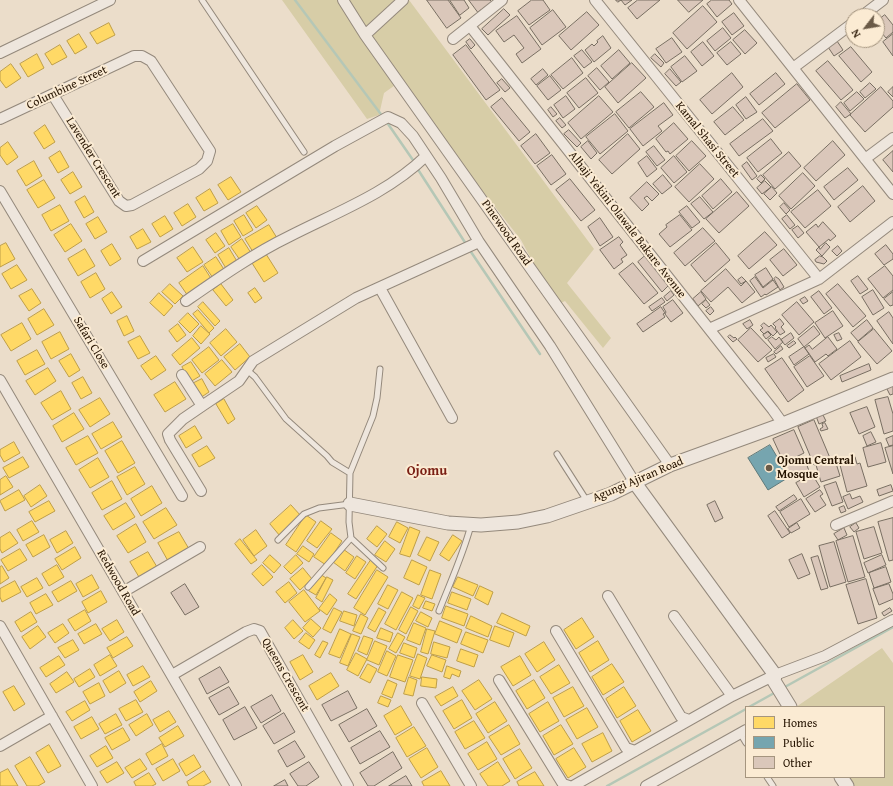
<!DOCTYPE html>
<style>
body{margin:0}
#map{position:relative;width:893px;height:786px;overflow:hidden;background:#ebddca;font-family:"Gentium Book Plus",serif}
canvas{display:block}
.legend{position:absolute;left:745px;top:706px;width:140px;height:72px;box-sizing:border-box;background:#fbebd3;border:1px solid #a5957f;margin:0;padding:5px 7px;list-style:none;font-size:12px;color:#251300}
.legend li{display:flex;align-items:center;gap:8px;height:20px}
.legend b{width:20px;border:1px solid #a5957f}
.north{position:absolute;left:845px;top:8px;width:40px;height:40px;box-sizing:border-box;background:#fbebd3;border:1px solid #a5957f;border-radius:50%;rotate:239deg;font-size:11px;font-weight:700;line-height:16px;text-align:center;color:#251300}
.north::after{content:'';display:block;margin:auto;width:14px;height:18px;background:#6a5a47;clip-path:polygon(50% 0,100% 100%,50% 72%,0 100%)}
</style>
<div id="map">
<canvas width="893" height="786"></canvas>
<ul class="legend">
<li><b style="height:11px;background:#ffd966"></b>Homes</li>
<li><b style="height:11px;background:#76a5af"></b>Public</li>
<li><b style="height:11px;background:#dac7ba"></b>Other</li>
</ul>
<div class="north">N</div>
</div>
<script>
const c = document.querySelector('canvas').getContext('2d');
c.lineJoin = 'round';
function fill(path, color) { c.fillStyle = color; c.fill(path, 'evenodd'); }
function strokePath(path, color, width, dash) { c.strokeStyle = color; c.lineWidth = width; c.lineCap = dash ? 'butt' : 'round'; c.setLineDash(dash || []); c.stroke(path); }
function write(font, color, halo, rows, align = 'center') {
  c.font = font + ' "Gentium Book Plus",serif'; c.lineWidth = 4; c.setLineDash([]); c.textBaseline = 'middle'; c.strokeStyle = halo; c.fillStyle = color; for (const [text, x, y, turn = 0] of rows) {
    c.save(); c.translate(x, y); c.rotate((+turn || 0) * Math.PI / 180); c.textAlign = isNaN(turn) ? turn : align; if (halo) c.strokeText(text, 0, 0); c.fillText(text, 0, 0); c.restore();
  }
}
const green = new Path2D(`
 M282,0H409L594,249L567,283L611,338L603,348L565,301L556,305L521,240L398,83L384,93L379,115L367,119Z
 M882,648L893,663V786H843L836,777H884V707H796Z`);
const homes = new Path2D(`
 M109,23L115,35L97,44L90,33Z
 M79,34L87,47L75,54L67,41Z
 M60,45L67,57L52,65L45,54Z
 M37,54L44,68L28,77L20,64Z
 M11,64L21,78L6,88L0,80V72Z
 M45,125L55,142L44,149L34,133Z
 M8,142L18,157L7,165L0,155V148Z
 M60,151L69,167L58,173L49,158Z
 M34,161L42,176L26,186L17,171Z
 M73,172L82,187L70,194L61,180Z
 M231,177L241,192L228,200L218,185Z
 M44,180L55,198L38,208L27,190Z
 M210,189L218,203L204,211L196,198Z
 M85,196L94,212L84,218L75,202Z
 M188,204L196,217L182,226L174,213Z
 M60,205L69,221L51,231L42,215Z
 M257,206L267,220L256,228L246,213Z
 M244,215L253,230L243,236L234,221Z
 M165,216L173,229L160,237L152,224Z
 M98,217L107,232L95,239L86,224Z
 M71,224L82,241L65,252L54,235Z
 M233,224L241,237L229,245L221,231Z
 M269,225L277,238L253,252L245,239Z
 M143,229L151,242L137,249L130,237Z
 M216,233L225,246L215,253L206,240Z
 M242,239L251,253L240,260L231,247Z
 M6,243L15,259L0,267V246Z
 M112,244L121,259L110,266L101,251Z
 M193,247L203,262L187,272L177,258Z
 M229,248L238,263L227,270L218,255Z
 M85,249L95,266L78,276L68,259Z
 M266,254L278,273L264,282L252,263Z
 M216,257L225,271L213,278L204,265Z
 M17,265L27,280L11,289L2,274Z
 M203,266L212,280L188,296L179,283Z
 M96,273L105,289L90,298L81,282Z
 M170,284L183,296L175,304L162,292Z
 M221,284L233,300L226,306L213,290Z
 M255,288L262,298L255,303L248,293Z
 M32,289L41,303L29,311L19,296Z
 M112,292L122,307L111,314L102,299Z
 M159,293L173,306L164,316L150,303Z
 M203,302L220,321L215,326L198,307Z
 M44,309L54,325L37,335L28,319Z
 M198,310L214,328L209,333L193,314Z
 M188,313L199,324L190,333L179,322Z
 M127,316L134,331L124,336L117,321Z
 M22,323L31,339L11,351L1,335Z
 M178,324L186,335L177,342L169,331Z
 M201,326L210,334L201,344L193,336Z
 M226,329L237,342L221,356L210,343Z
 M60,332L69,349L51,359L42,342Z
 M140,336L150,353L138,359L128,342Z
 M192,338L200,348L180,365L172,355Z
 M240,344L250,357L235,370L224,357Z
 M209,347L219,360L202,373L192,360Z
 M37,350L45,364L25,375L17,361Z
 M71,354L80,370L69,377L59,361Z
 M156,356L166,370L151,380L141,366Z
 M222,360L232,372L215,386L205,374Z
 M191,362L200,376L190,382L182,367Z
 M48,368L56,381L35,395L26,381Z
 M83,377L92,393L81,399L72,383Z
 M202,379L209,392L200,398L192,384Z
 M175,382L186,399L165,412L154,395Z
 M61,391L71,409L52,420L41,403Z
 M100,398L110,414L90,427L79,410Z
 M224,399L235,419L228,424L216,404Z
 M74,413L84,429L62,442L53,426Z
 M113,422L122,437L101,449L92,434Z
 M195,426L202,438L186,448L179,436Z
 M88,436L98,453L76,465L66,448Z
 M122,441L135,463L118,473L105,451Z
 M14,442L20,453L4,462L0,455V450Z
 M207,446L215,458L199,467L192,455Z
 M23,457L29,467L9,478L3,468Z
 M98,458L109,477L90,488L79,470Z
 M135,467L145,484L127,495L117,477Z
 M6,476L13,487L0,495V480Z
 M112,481L122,499L102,510L92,493Z
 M40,485L47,496L31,507L24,496Z
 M152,486L162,503L141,516L131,499Z
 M19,490L25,500L5,511L0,501Z
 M49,501L55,511L35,522L29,512Z
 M126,503L135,517L113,530L104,516Z
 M291,505L301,516L280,536L270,524Z
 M166,508L177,525L154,539L143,522Z
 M306,515L316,522L296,552L286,545Z
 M32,521L39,532L23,541L17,530Z
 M321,521L332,529L317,548L307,541Z
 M397,522L408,528L400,543L389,537Z
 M136,524L146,542L128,553L117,536Z
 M377,526L387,534L377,547L367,539Z
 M410,527L420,531L410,557L400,554Z
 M256,530L267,546L254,556L243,540Z
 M66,531L73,543L57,553L50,540Z
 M10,532L18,543L2,553L0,549V538Z
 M179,532L189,549L168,561L158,543Z
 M331,533L342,541L326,565L314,557Z
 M44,535L50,547L33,557L26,545Z
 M453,535L462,541L449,561L440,555Z
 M427,537L439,542L430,561L418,555Z
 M240,539L257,560L251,564L235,544Z
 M385,541L395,549L386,562L375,555Z
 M303,546L314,554L309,562L297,554Z
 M75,547L81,558L62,570L55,559Z
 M20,549L27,560L8,571L1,560Z
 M343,549L354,557L345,571L333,562Z
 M148,552L157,567L139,577L130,562Z
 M270,555L281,565L274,573L263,563Z
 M296,555L303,563L291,574L284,567Z
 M357,556L366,562L355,579L346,573Z
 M371,560L378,565L356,599L348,594Z
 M412,560L427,567L419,585L404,578Z
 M57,565L64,577L49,586L42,574Z
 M262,565L273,577L263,586L252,574Z
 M2,566L9,578L0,584V567Z
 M303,568L312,579L300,590L290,579Z
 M377,570L388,577L365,615L354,608Z
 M430,570L441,574L432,599L421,595Z
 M320,574L326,578L316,595L309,591Z
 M92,575L99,588L83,597L76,584Z
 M327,577L333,580L322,602L316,598Z
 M458,577L478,585L473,596L453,587Z
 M37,578L43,588L27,597L21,587Z
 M15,581L21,592L2,602L0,597V589Z
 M71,581L77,591L58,602L52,592Z
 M289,582L297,593L285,603L276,592Z
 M388,585L398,590L388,609L378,604Z
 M480,586L493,592L488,605L475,598Z
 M304,590L320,611L305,622L289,602Z
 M101,591L107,602L88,613L82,602Z
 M402,592L413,598L396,630L385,624Z
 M452,592L471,599L467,610L448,603Z
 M46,594L53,605L36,614L30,603Z
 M330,594L337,600L327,615L319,609Z
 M418,595L425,598L419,609L413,606Z
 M426,601L435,604L432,611L423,608Z
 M446,606L468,614L464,626L442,618Z
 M411,607L418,611L406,634L399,630Z
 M334,608L342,612L331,633L323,629Z
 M379,608L386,612L375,632L368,628Z
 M85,610L91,621L75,631L68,620Z
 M344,611L357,615L354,626L340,621Z
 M31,612L37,622L21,632L15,622Z
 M421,612L432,618L428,627L416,621Z
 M502,613L530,626L526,636L497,623Z
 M361,614L368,618L361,634L353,631Z
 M471,616L492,626L488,637L466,628Z
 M582,618L594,637L576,649L564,630Z
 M311,619L321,628L313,637L303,628Z
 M117,620L124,632L110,641L102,629Z
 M293,620L303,631L294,639L285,628Z
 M440,621L462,630L457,643L435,634Z
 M414,623L426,628L420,645L407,640Z
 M63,624L69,633L55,643L48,633Z
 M96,624L102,634L84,644L78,634Z
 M38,626L46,637L30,649L22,637Z
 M495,626L514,633L509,647L490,640Z
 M381,628L393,633L390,642L377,638Z
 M340,629L351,634L340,658L329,654Z
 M427,629L435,631L428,654L421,652Z
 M466,632L488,640L483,653L461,644Z
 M306,633L315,640L309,649L299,642Z
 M398,633L405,637L396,653L389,649Z
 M352,634L360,637L348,666L340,663Z
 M364,636L373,639L367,655L358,651Z
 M127,637L133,646L113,658L107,648Z
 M73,640L79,650L65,658L58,648Z
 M323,641L328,643L320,658L315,655Z
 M375,641L387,646L379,665L367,660Z
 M598,641L609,660L590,672L579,653Z
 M434,642L450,647L447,658L431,654Z
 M544,642L555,660L537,672L525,654Z
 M404,643L417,648L414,658L400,653Z
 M461,649L478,655L474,667L457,661Z
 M387,651L396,656L387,676L378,672Z
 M356,653L367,659L358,676L347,670Z
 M418,654L427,658L420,679L410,676Z
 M110,655L117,666L100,676L94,665Z
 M303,655L313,672L300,680L290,662Z
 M398,655L413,660L405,682L390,677Z
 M432,655L446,660L442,672L427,666Z
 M59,656L65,665L46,677L40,668Z
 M520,656L531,675L513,686L501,667Z
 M368,664L377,669L370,683L360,678Z
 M612,664L624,682L603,695L592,677Z
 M559,665L570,683L551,694L540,677Z
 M143,666L150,677L133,686L127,675Z
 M447,666L461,671L459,677L452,674L450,679L444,677Z
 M90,669L95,677L79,687L74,679Z
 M119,671L126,683L110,693L103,681Z
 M67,672L74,682L56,693L50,684Z
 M331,673L339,686L317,700L309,686Z
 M409,677L417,680L413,696L404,694Z
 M422,677L437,679L436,688L421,686Z
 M388,680L397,684L392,698L382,694Z
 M479,680L492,699L475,710L462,691Z
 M534,680L545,698L527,709L516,691Z
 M151,681L157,691L140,702L134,692Z
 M99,683L105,696L90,704L83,692Z
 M14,686L25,704L14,711L3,692Z
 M453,687L458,696L441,706L435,697Z
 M573,687L584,706L564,717L553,698Z
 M624,687L636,706L617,718L606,699Z
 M381,696L391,700L388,707L378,703Z
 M136,700L143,712L126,721L119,709Z
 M462,700L472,718L454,729L443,711Z
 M85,701L90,710L72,721L66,712Z
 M495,702L507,721L488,733L476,714Z
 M548,702L559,721L540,732L529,714Z
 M401,706L412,725L395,735L384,716Z
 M587,708L598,727L577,739L566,720Z
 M638,710L651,731L632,742L620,721Z
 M169,711L176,722L160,732L153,720Z
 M116,714L122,725L105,734L99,724Z
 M147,714L153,725L136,736L129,725Z
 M92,717L99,729L81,739L74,727Z
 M474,721L485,738L465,749L455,732Z
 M509,725L520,744L501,755L489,737Z
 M561,725L573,744L554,755L543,736Z
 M178,726L184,736L165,747L159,738Z
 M414,727L426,746L407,757L396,738Z
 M123,728L130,740L112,750L105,738Z
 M603,733L612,751L592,762L582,744Z
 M487,742L497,759L478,770L468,754Z
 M162,744L168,756L152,765L146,754Z
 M49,745L61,766L48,773L36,753Z
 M106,746L113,758L97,767L90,756Z
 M427,748L438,767L421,778L409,759Z
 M574,748L586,767L568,778L556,759Z
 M520,749L532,768L515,779L503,759Z
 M194,755L201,767L186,776L179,764Z
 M30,757L45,782L38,786H27L15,766Z
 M140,759L147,769L132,778L125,768Z
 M173,759L180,771L163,781L156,769Z
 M117,762L124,773L107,783L100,772Z
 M498,762L510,781L502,786H488L480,774Z
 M8,769L18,786H0V773Z
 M204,771L211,782L203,786H189L187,782Z
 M441,771L450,786H424L422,782Z
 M535,772L544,786H519L517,782Z
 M149,773L156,784L152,786H136L134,782Z`);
const public = new Path2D(`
 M770,445L789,477L768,490L748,458Z`);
const stream = new Path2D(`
 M295,0L383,117
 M386,121L415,163
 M417,168L466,244
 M469,249L540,354
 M783,688L893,627
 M749,707L776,692
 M607,786L746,709`);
const building = new Path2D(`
 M427,0H448L461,18L447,28Z
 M450,0H464L469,8L460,15Z
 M469,0H490L492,2L478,12Z
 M532,0H543L550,10L529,25L518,11Z
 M616,0H632L625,5L621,0L618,2Z
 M638,0H660L637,19L628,8Z
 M678,0H703L689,12Z
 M712,0H729L732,4L717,17L707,4Z
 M703,6L717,22L687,49L673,33Z
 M504,9L510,15L488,35L482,29Z
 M553,10L566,27L542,45L530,28Z
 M587,12L599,25L571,50L559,36Z
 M734,13L744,26L732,35L722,22Z
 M885,15L893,25V32L886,38L877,27V21Z
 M517,16L541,49L522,63L516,54L524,48L514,35L504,42L496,31Z
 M723,28L731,38L715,51L707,41Z
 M745,30L757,43L745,54L733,40Z
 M893,34V56L883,42Z
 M603,36L611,48L594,62L585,50L592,44L594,46L598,42L597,41Z
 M672,38L682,52L666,63L656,49Z
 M470,39L475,45L471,49L466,42Z
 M837,41L843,50L834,56L828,47Z
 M703,42L714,56L702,66L691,52Z
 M731,42L741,54L727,65L717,53Z
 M466,45L500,90L486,100L453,55Z
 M851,47L872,72L861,82L839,56Z
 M582,50L592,62L584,68L574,56Z
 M619,50L630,63L612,79L601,66Z
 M655,54L664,63L661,67L651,58Z
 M685,56L697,71L682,82L671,67Z
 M572,58L583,73L563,89L551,75Z
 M828,61L853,90L841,100L816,71Z
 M632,63L646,78L618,103L605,87Z
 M597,68L609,82L600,90L588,76Z
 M543,69L548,75L536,85L531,79Z
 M670,69L681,82L676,86L665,74Z
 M732,73L743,87L712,114L700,100Z
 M776,73L785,84L759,105L750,94Z
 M550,76L561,90L548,100L537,86Z
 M586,78L598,93L579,108L567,93Z
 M502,79L510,88L505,92L497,83Z
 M870,83L876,89L865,98L860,92Z
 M797,84L810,100L775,128L762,113Z
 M881,87L893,101V107L865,132L850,115Z
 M893,87V97L888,92Z
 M641,92L654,107L629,128L616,112Z
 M857,92L864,99L850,111L844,103Z
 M566,96L575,109L563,118L554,105Z
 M599,96L613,112L581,139L568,123Z
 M746,97L757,112L746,119L736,105Z
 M502,98L530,132L519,141L491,107Z
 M841,102L851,114L845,118L836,107Z
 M664,103L673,115L658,126L662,131L643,146L630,129Z
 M551,107L557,114L553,117L548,110Z
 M733,107L744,120L725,135L714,122Z
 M615,114L628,131L600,154L586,137Z
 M560,118L566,125L562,128L556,121Z
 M763,119L773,131L739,156L730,144Z
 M674,123L688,139L670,154L668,151L666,152L656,139Z
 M569,130L581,143L577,147L564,134Z
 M536,134L550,153L535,164L521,146Z
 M628,134L640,149L612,174L599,160Z
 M771,139L782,153L758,172L747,158Z
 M588,141L597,153L591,159L581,147Z
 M692,141L706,156L689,171L676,156Z
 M833,141L845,155L816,181L804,168Z
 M654,146L665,160L657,166L646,152Z
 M893,151V172L883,160Z
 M789,152L801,166L775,189L763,175Z
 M552,155L566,174L551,185L537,166Z
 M647,156L657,169L647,177L638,163Z
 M674,156L687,172L674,183L661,168Z
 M747,162L757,176L752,180L742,166Z
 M700,164L714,179L689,202L675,187Z
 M848,168L858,180L834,200L824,187Z
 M803,173L815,186L791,209L779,196Z
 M663,175L672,186L662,194L653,184Z
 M761,175L765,179L761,183L757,179Z
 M570,179L595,210L581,221L556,190Z
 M721,179L732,192L713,209L702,196Z
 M765,181L771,187L762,194L757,188Z
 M647,182L659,194L652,201L647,196L644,198L649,204L642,211L630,198Z
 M863,186L875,201L850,222L838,207Z
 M772,187L777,193L770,200L764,194Z
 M818,190L831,206L805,228L791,212Z
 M737,192L749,206L719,233L706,219Z
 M700,197L713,212L704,219L691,204Z
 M784,203L790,210L786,214L780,207Z
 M687,206L700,222L692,228L679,212Z
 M680,215L692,230L670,247L659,234L667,227L666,225Z
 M787,215L795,225L790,229L782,219Z
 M600,218L613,237L600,246L588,227Z
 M823,222L836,236L830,241L829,239L819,247L806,232L816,224L818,227Z
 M798,226L804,233L798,238L792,230Z
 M703,228L715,241L685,266L674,253Z
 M765,232L777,245L749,269L738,256Z
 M619,237L623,242L620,245L627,255L621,259L623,262L614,269L600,250Z
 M716,243L730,260L705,282L691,265Z
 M826,243L830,247L822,256L816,250L819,247L820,249Z
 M886,245L893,254V259L884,265L875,254Z
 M838,246L842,251L837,256L832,251Z
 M784,249L797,265L783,276L770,260Z
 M645,256L669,285L662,292L638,262Z
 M820,256L823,257L827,261L824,264L816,262L815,260Z
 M633,263L658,293L644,304L619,274Z
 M885,266L893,276V290L883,298L868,279Z
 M766,268L773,279L763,287L755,275Z
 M726,269L741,286L746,281L755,292L742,303L728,287L711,302L701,291Z
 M858,276L868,289L860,294L851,281Z
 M742,277L746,281L741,284L738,280Z
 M755,277L763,288L773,280L778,287L766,295L765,294L761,297L750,281Z
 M776,277L779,279L784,287L780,290L774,279Z
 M838,284L866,316L853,327L826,294Z
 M873,290L884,308L873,315L862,297Z
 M671,291L674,295L667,301L664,297Z
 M819,291L832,308L824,314L811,297Z
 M701,292L706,299L698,306L693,299Z
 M893,292V305L890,306L884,299Z
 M805,297L808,301L803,304L800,300Z
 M662,298L665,302L652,311L649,307Z
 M673,300L683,313L671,322L665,314L666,312L663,307Z
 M706,300L710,305L706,308L702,304Z
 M797,302L814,322L799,335L782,315Z
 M661,307L665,313L663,314L665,317L643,332L637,324Z
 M711,307L714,311L710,315L706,311Z
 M833,311L843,326L825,338L815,323Z
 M889,312L893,318V344L877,321Z
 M780,319L784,324L781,327L785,332L780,335L775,328L776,327L773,324Z
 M750,320L753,325L747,329L743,324Z
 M867,320L873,328L858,341L851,333Z
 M764,323L769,327L771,325L777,332L773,336L768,331L764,334L760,330L763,328L761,326Z
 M814,326L820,334L804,347L798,339Z
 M751,328L772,350L758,362L738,340Z
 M874,329L892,351L877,364L858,342Z
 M768,332L771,335L766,339L763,335Z
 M791,333L794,338L785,345L781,340Z
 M839,333L842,339L837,341L834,335Z
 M730,335L734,338L735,337L737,339L733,342L728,337Z
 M772,337L776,340L779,337L783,342L775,349L768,340Z
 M828,337L837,349L828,356L826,354L815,362L805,348L809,345L812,349Z
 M794,341L796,343L789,348L787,346Z
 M850,341L861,357L831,380L819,364Z
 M781,346L783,349L776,354L774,352Z
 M804,347L809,354L794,365L789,357Z
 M774,354L776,357L768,362L766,358Z
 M810,356L824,376L807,387L794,367Z
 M782,358L804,390L788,402L765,369Z
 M869,364L871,370L842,382L840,376Z
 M893,386V394L890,395L887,389Z
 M888,397L893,414V431L884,434L875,400Z
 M867,407L875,427L859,434L850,413Z
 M822,413L826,421L819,424L816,416Z
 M814,420L830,458L814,465L798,427Z
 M825,423L828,429L821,431L820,429L823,427L822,424Z
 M794,430L804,453L784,463L773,439Z
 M871,432L876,442L867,446L863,436Z
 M893,436V445L889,446L886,439Z
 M881,443L886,462L868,467L863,448Z
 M893,446V474L885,448Z
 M804,457L809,471L791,479L785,465Z
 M855,457L857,464L860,463L867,486L847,492L839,461Z
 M835,460L840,476L821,482L816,465Z
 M812,474L820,487L804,497L796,483Z
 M836,482L843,502L832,506L824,486Z
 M891,485L893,491L879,496L877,490Z
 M820,490L823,494L820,496L826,505L815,512L806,499Z
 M850,494L852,499L860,496L863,502L848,509L843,497Z
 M794,495L797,499L779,511L776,507Z
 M801,499L810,514L789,527L780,512Z
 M715,501L723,518L715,522L707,505Z
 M844,506L846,511L841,513L839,508Z
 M775,511L790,533L782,538L768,516Z
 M893,518V560L889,561L878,522Z
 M797,523L800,528L791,533L788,529Z
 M856,523L859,528L854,532L850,527Z
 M874,527L882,553L864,559L856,532Z
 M844,528L847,535L838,540L834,534Z
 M853,536L865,577L848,582L836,541Z
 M834,542L846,582L830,587L819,546Z
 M802,554L810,574L798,579L789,560Z
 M882,555L886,565L868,573L864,563Z
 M818,556L828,588L821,590L811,558Z
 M886,567L891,582L874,588L869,573Z
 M866,579L877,618L858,624L846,585Z
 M185,584L199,607L185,615L171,593Z
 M889,584L893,594V599L879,605L873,589Z
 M890,608L892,611L884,616L882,613Z
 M220,667L229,682L207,694L199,679Z
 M229,687L239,704L219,715L209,698Z
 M348,691L357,708L331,721L322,705Z
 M272,695L281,711L261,723L251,707Z
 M245,707L257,728L234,740L223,720Z
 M367,709L377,726L349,742L339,725Z
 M284,713L295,732L274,744L263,726Z
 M380,731L390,747L360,764L351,748Z
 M295,741L305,757L287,767L278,751Z
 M393,752L402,768L374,786H368L360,773Z
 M309,762L319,777L306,786H298L290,774Z
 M406,776L412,786H389Z
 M285,780L288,786H274Z`);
const service = new Path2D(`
 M202,0L304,152
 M380,369L377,398L373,416L350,473L349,522L351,538L383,568
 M247,370L255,377L286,419L327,456L332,462L350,473
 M557,454L587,501
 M278,540L304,514L319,508L350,504
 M308,587L351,538
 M439,611C450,583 463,555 471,525
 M740,733L746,743
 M767,777L773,786`);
const minor = new Path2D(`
 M343,0L365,35L670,465
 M595,0L819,279
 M739,0L893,194
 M862,16L883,0
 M470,26L773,410L783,424
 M365,35L403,0
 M453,39L502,0
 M0,53L110,0
 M793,68L853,23
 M0,119L134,56H142L151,61L210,151L207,161L199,169L132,205L126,206L119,201L53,95
 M865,159L893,138
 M0,191L182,496
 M143,261L335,146L388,117L401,123L413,136L441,178L479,242L550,346L635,483
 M380,288L452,418
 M186,301C219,278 253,254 290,236C337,212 388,193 426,156
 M709,329L819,279L893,222
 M182,375L202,406L239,381L253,361L356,298L479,242
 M0,380L236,786
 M201,491L170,440L168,434L183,419L202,406
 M836,525L893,501
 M123,592L200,547
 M608,596L681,717L689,720
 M674,616L732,696
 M0,626L92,786
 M556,631L626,748L635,751
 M172,675L246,632L254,629L260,631L348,786
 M499,680L563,784L569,786
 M422,703L471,786
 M0,746L52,716
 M573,786L732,696L775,675L825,656L893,620
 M646,786L746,730`);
const tertiary = new Path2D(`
 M635,483L775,675L774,681L790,707
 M350,504L448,523L481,525L518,522L547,516L611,494L670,465L783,424L893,379
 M841,777L847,786`);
const markers = [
 [769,468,4,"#6a5a47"]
];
const streetNames = [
 ["Columbine Street",67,88,-25],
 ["Kamal Shasi Street",707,140,51],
 ["Lavender Crescent",93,158,58],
 ["Alhaji Yekini Olawale Bakare Avenue",627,225,52],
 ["Pinewood Road",506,233,55],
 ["Safari Close",91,343,59],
 ["Agungi Ajiran Road",638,480,-23],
 ["Redwood Road",118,583,60],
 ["Queens Crescent",285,675,60]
];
const poiNames = [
 ["Ojomu Central",777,461],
 ["Mosque",777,475]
];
const quarterNames = [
 ["Ojomu",427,471]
];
fill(green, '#d7cda7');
fill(homes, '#ffd966');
strokePath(homes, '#be9e47', 1);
fill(public, '#76a5af');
strokePath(public, '#5e797a', 1);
strokePath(stream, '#b5c7b6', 2.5);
fill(building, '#dac7ba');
strokePath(building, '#786e62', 1);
strokePath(service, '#94897c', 7);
strokePath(minor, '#94897c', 12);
strokePath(tertiary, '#94897c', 15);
strokePath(service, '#eee6dd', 5);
strokePath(minor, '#eee6dd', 10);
strokePath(tertiary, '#eee6dd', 13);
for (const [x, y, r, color] of markers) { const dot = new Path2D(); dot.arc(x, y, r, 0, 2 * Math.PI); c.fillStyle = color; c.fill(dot); strokePath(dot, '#fbebd3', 1.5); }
write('12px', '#251300', '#fbebd3', streetNames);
write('bold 12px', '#251300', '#fbebd3', poiNames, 'left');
write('bold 14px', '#7a1f14', '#fbebd3', quarterNames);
</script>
